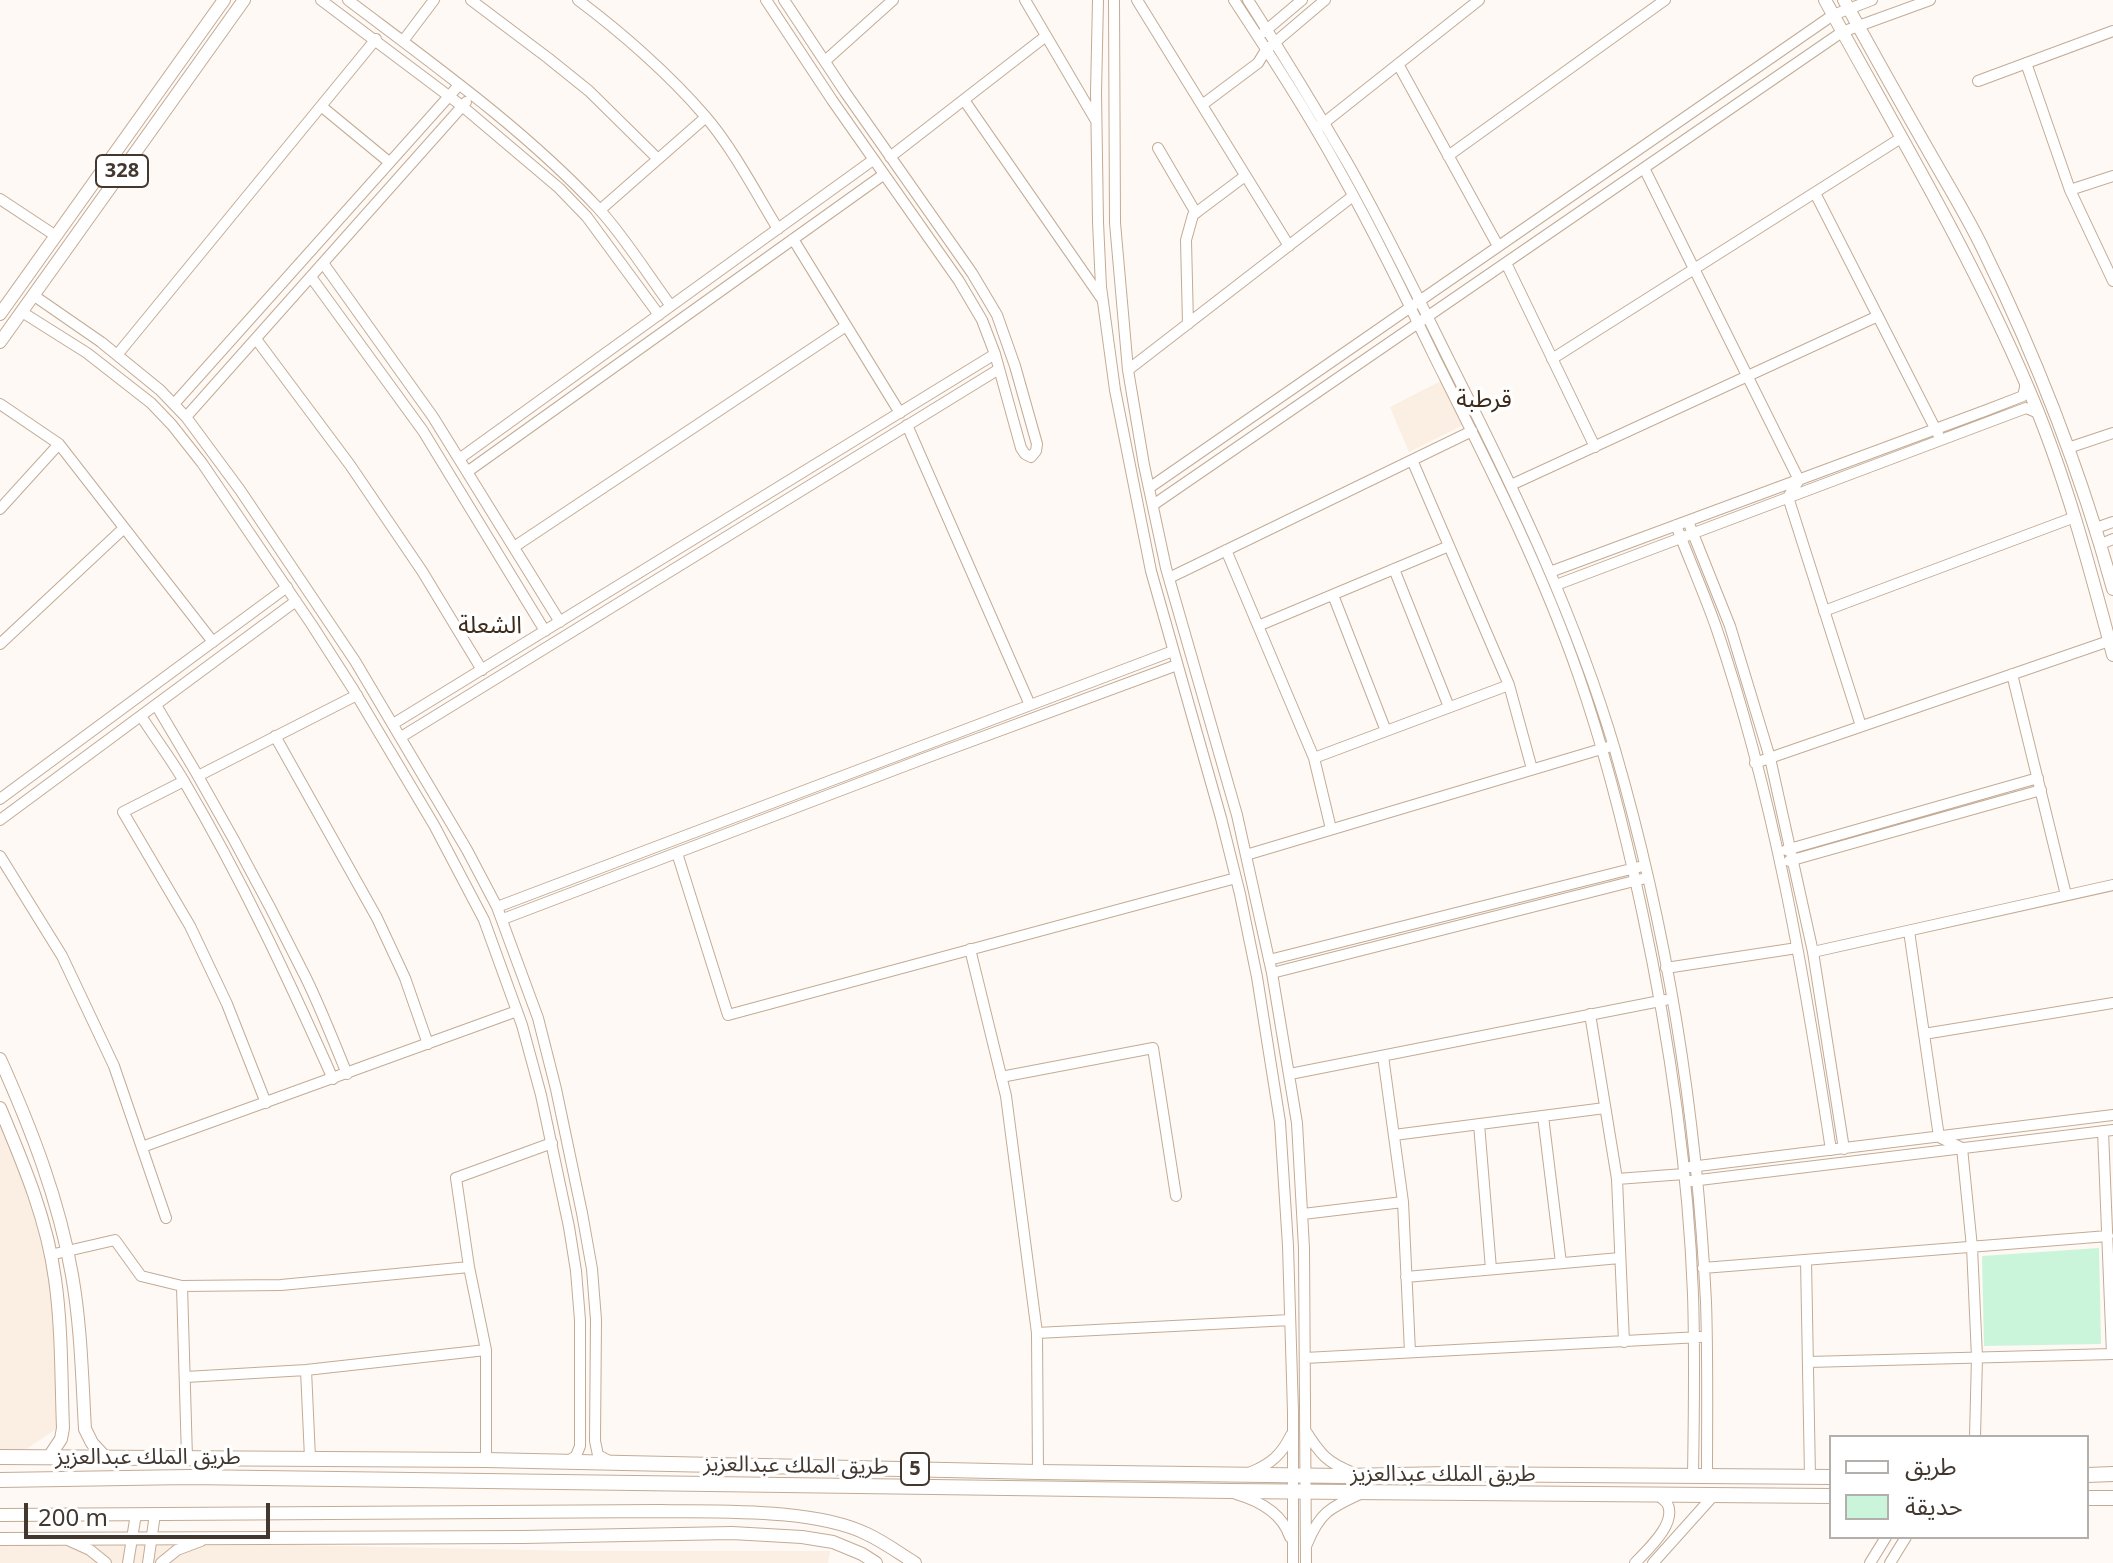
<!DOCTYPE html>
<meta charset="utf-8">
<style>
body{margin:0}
#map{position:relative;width:2113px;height:1563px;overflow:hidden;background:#fef9f4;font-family:"Noto Sans","Noto Sans Arabic",sans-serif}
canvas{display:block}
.legend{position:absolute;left:1829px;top:1435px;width:260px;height:104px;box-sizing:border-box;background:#fff;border:2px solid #b3afac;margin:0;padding:10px 14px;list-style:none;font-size:24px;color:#423830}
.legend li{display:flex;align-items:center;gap:16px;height:40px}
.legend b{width:40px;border:2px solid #b3afac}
.scale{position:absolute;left:24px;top:1503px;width:246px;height:36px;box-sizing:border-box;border:4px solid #423830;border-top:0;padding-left:10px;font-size:24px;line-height:28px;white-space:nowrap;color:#423830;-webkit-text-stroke:6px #fff;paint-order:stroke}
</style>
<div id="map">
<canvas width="2113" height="1563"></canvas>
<ul class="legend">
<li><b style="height:10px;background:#fff"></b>طريق</li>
<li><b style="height:22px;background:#caf5db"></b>حديقة</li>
</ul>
<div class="scale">200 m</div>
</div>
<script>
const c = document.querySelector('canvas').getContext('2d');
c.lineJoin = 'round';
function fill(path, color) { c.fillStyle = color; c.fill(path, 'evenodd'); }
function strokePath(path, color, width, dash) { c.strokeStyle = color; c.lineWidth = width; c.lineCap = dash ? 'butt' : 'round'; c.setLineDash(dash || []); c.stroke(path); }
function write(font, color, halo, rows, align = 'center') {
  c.font = font + ' "Noto Sans","Noto Sans Arabic",sans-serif'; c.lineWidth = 7; c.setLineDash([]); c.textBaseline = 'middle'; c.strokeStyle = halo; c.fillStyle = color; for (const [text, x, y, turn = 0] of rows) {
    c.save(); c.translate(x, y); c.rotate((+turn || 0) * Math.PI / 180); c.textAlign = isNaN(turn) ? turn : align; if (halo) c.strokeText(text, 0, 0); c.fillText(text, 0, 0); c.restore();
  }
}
const built = new Path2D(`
 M1443,380L1465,424L1409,452L1390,407Z
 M0,1125L19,1160L54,1265L65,1423L16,1456H0Z
 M291,1545L576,1551H830L828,1563H0V1546Z`);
const green = new Path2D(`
 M2099,1248L2101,1344L1984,1346L1982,1256Z`);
const minor = new Path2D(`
 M321,0L462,106L559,188L587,217L659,315
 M348,0C434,65 524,129 598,208C624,236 648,275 671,306
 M471,0L548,58L589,91L658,159
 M578,0C621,32 670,75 705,116C732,147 756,193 778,229
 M766,0L832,100L959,281L982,320L995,354L1021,448L1025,454L1031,457L1036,451L1037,444L1015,366L997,315L972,273L845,92L784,0
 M1025,0L1095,119
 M1098,0L1096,93L1098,222L1101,287L1115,390L1151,571L1221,818L1240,894L1257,977L1280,1122L1288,1246L1293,1412V1563
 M1114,0L1115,223L1128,370L1144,465L1166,568L1237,815L1272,973L1297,1123L1304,1248L1306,1563
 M1137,0L1289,246
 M1234,0C1270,55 1306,110 1338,168C1373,230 1404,294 1435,358C1487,462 1540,565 1578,674C1605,751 1625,831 1642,911C1669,1037 1688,1165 1693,1294C1695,1355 1694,1415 1693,1476
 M1248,0C1282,53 1315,107 1347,162C1386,230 1420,302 1455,372C1517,495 1576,618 1615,750C1667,929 1697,1116 1706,1302C1708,1360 1707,1418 1707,1476
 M1264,32L1302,0
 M403,41L434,0
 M825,61L893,0
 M2026,63L2070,190L2113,281
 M1398,64L1498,246
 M1978,81L2113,31
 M964,100L1102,299
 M1202,105L1258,63L1266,50L1325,0
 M321,106L389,162
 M1320,126L1479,0
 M1158,148L1196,213
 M1448,156L1665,0
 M890,157L1046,36
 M1644,168L1799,480L1788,497L1861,726
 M2070,190L2113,176
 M1815,193L1938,434
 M0,199L56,236
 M600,210L706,117
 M793,239L900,413
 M323,263L433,417L560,622
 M1506,263L1595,447
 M311,277L423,431L545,631
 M33,295L101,342L160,390L186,417L240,490L355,661L467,850L497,907L538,1018L556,1089L582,1213L592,1269L596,1320L595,1441L598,1455L609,1461
 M22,312L87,353L151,403L172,425L202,463L312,625L353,689L434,825L484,920L522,1025L541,1095L569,1227L576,1271L580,1320V1446L576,1456L568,1461
 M1188,324L1186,240L1193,215L1245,176
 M256,339L350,465L422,571L482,670
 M117,355L376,39
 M1552,359L1901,138
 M1128,370L1353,196
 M0,404L59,444
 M174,404L459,85
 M186,417L466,102
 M907,425L1030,705
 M2068,448L2113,433
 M459,459L873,160
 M1412,460L1509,685L1532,769
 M467,472L883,175
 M1511,485L1878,316
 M1149,488L1833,15L1872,0
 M1153,505L1842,32L1930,0
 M0,509L59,444L213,642
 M1688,521L1730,626L1770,758L1813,952L1844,1149
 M1676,525C1689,559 1704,593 1716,627C1774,796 1804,974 1831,1150
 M2096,528L2113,522
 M2101,544L2113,539
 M514,547L846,326
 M1226,550L1314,758L1331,829
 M1394,569L1449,707
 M1550,572L1987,410L2023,396L2026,383
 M1169,578L1472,431
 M1556,585L2026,408L2038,413
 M1333,595L1386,731
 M1824,611L2075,517
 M1258,626L1449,546
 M0,644L124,528
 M2012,674L2066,895
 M156,705C210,794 260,885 306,978C321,1009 334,1042 347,1074
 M141,716C155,738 172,760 185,783C241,878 288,978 333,1079
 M393,724L995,354
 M275,736L377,918L405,978L428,1044
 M401,737L999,369
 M1314,758L1509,685
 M1755,763L2109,641
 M198,776L357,695
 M184,781L123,812L190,926L227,1004L266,1103
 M0,799L287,587
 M0,820L296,601
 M1786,850L2038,778
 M677,853L728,1015L1236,878
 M1246,855L1608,747
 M0,856L62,956L114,1066L166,1218
 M1789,861L2041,790
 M497,907L1173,651
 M503,919L923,759L1177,665
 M1909,931L1939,1137L1962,1148L1972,1247L1977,1357L1975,1437
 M970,949L1006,1096L1037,1333L1038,1472
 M1813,952L2113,885
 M1269,960L1639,867
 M1666,968L1797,948
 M1272,973L1642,879
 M1590,1014L1617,1179L1624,1342
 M1924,1034L2113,1003
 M1383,1056L1403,1202L1410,1352
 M1290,1074L1665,1000
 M1001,1077L1153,1048L1176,1196
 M1543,1116L1561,1263
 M1479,1124L1491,1269
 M2103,1131L2112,1354
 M1394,1135L1605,1108
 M142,1147L517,1011
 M1690,1167L2113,1115
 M1617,1179L1684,1174
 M1691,1181L2113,1130
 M1303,1214L1403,1202
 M50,1255L115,1240L141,1276L182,1286L187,1458
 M1806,1260L1810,1477
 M469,1267L456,1178L552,1143
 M1703,1268L2108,1236
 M1406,1277L1620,1258
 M182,1286L281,1285L469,1267L486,1350V1460
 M1037,1333L1290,1320
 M1305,1358L1700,1337
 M1808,1362L2113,1354
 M306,1370L310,1458
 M186,1377L306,1370L486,1350
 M1305,1430C1320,1454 1327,1463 1354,1473
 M1251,1472C1271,1464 1282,1454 1291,1435
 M1236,1494C1260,1501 1282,1513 1290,1537
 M70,1541L90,1550L106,1563
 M1307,1544C1320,1512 1330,1508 1360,1494
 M128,1563L136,1514
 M148,1563L155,1514
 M161,1563L177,1550L201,1541
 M1635,1563C1647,1550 1678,1523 1667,1503C1666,1502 1659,1496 1658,1495
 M1653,1563L1714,1495
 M1870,1563L1886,1537
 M1890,1563L1906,1537`);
const major = new Path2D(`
 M1825,0C1895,128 1971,254 2028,388C2065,474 2089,565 2113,655
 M1844,0C1874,55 1905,110 1936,164C1952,192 1969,220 1983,249C2037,359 2081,472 2113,589
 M0,314L224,0
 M0,342L244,0
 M0,1059C31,1128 59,1200 72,1275C81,1326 82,1377 85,1429L92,1443L105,1457
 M0,1108C23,1163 47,1219 55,1279C62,1328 61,1378 63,1428L61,1439L49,1457
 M0,1515L660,1511C719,1512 814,1508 867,1534C884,1542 899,1553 915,1563
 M0,1539L523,1537L732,1533L802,1537L833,1542L862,1554L876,1563`);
const highway = new Path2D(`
 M0,1457L486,1460L1038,1472L1342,1476L1451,1474L1831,1477
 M2087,1475L2113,1474
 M0,1480L188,1477L1230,1491L1831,1496
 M2087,1498H2113`);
const shields = [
 [122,171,52],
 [915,1469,28]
];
const shieldNames = [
 ["328",122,171],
 ["5",915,1469]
];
const streetNames = [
 ["طريق الملك عبدالعزيز",148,1458],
 ["طريق الملك عبدالعزيز",796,1466,1],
 ["طريق الملك عبدالعزيز",1443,1475]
];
const neighbourhoodNames = [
 ["قرطبة",1484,400],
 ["الشعلة",490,626]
];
fill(built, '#fbeee3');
fill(green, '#caf5db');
strokePath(minor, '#c3ab96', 12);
strokePath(major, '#c3ab96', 14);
strokePath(highway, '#c3ab96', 16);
strokePath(minor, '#fff', 10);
strokePath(major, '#fff', 12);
strokePath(highway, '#fff', 14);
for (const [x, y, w] of shields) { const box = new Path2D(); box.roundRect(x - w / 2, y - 16, w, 32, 6); c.fillStyle = '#fff'; c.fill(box); strokePath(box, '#423830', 2); }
write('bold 20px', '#423830', null, shieldNames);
write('22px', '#423830', '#fff', streetNames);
write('24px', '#3d2a18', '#fff', neighbourhoodNames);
</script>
